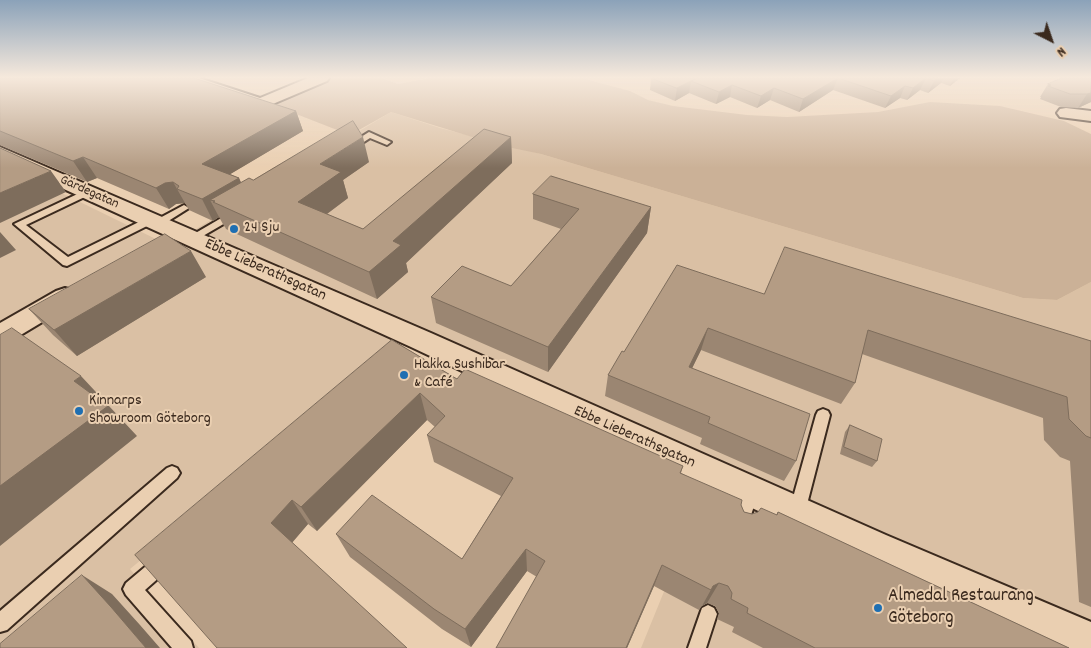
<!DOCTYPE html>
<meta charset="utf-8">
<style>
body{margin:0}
#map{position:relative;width:1091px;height:648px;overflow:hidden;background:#eacfb1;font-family:Dekko,sans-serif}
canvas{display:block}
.north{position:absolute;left:1026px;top:15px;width:50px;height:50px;-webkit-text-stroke:4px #eacfb1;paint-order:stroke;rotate:139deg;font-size:14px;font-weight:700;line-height:20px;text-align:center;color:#3b2a1e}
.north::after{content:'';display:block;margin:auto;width:18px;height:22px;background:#3b2a1e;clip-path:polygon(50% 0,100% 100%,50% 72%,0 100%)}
</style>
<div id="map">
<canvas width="1091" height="648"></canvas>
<div class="north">N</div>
</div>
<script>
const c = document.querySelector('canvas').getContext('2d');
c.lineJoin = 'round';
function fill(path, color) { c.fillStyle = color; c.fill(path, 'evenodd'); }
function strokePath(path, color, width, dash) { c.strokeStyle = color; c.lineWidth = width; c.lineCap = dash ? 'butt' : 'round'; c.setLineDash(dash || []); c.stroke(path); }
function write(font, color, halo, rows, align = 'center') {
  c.font = font + ' Dekko,sans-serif'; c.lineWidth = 4; c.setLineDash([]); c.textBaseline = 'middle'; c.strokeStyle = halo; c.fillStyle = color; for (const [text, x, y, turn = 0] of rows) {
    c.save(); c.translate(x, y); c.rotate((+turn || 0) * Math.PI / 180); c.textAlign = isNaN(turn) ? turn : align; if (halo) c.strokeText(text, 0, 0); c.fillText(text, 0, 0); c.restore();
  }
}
const built = new Path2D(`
 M391,112L440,128L541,154L1023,298L1057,300L1091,282V648H641L707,486L403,344L130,569L199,648H0V163L162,242L196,229Z`);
const green = new Path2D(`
 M332,78H382L398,84L430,78H582L630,91L648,100L673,106L747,115L787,117L878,112L930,102L1000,106L1064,121L1091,134V282L1057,300L1023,298L541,154L498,145L391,112L350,135L273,105Z`);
const lane = new Path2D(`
 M369,132L391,142L387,145L370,138L353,149H347L345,147Z
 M88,189L91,190V194L26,225L68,257L147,218L151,217L156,220L184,205L189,208L162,225L158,226L153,223L67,266L63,265L14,224Z
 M235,210L239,211L240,213L239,215L196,240H188L187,238Z
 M823,409L828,411L830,415L805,512L803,517L797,520L791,517L789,512L816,415L818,411Z
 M172,466L177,468L180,473L177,478L7,630L0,632V611L167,468Z
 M751,484L757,486L759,491L745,533L739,535L733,533L731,527L745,486Z
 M164,553L170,556L173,562L170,568L145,590L191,641L193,648H172L126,595L123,589L126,583L158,556Z
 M708,605L714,608L717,614L706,648H688L702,608Z`);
const street = new Path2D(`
 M176,78H199L260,98L308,78H329L327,81L261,109L178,81Z
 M1066,108L1091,111V121L1060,117L1057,113L1060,109Z
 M0,147L431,333L886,535L1091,622V648H1059L860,559L411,347L0,160Z
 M65,288L74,291L78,297L74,303L9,342L0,345V323L56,291Z`);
const wall = new Path2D(`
 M0,78L296,111L303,131L230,174L239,178L241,183L253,180L369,162L343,180L348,198L327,214L363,229L511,137L512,163L406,263L408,272L377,299L226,229L225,227L224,226L219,217L213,221L189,210L185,203L176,204L169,209L97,178L87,182L0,145Z
 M651,78H960L950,86L941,83L928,93L920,90L907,100L900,98L885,108L833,90L799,112L770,100L757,108L730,97L716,104L689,93L675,101L650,90Z
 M1091,78V102L1078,108L1061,107L1040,99L1041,97H1040L1048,84Z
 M533,194L651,207L647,233L548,372L436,323L431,297L511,286L561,229L533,219Z
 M206,277L77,356L53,335L29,309Z
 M764,294L1091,341V607L1079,602L1070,461L1060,457L1044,440L1043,418L862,354L855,383L841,404L701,350L692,368L796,461L784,481L700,444L702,438L605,396L608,375L624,352Z
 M392,340L457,379L683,466L681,473L741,505L744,512L752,514L776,515L778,512L1069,648H763L732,632L734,627L717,619L719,613L715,606L707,603L702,606L699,610L654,586L627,648H496L537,577L527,571L471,647L442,629L350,557L336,534L462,559L501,496L434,462L427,435L435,427L427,420L317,531L308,524L292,543L135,555Z
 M850,425L877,461L872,467L840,454L845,432Z`);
const shadedWall = new Path2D(`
 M697,78L691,81L689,93L675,101L677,88Z
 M838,78L833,90L799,112L803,99Z
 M926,78L920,90L907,100L913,88Z
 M938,78H944L941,83L928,93L934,81Z
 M954,78H960L950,86Z
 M732,85L730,97L716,104L719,92Z
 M905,86L900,98L885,108L891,96Z
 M774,88L770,100L757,108L761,96Z
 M1091,93V102L1078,108L1087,94Z
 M296,111L303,131L212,185L202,164Z
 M363,137L369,162L343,180L348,198L308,228L298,202L320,164Z
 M511,137L512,163L406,263L408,272L377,299L369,272L393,241Z
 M83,157L97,178L87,182L73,161Z
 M51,171L66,192L0,223V193Z
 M239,178L249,200L215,201L210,200L219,217L213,221L202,199Z
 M173,182L185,203L176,204L169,209L156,188L165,183Z
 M651,207L647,233L548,372V347Z
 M0,232L16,250L0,258Z
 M191,251L206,277L77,356L54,330Z
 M708,328L701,350L682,389L689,367Z
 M81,376L137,436L0,546V486L74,381Z
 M420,393L427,420L317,531L301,507Z
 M292,500L308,524L289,546L271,523Z
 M526,549L527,571L471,647L465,629Z
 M662,565L654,586L627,648H626Z
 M82,575L112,594L140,625L160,648H146Z
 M719,583L707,603L702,606L713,586Z`);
const building = new Path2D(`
 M0,78H194L296,111L202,164L239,178L202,199L177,189L179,186L173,182L165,183L156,188L83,157L73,161L0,131Z
 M651,78H938L934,81L926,78L913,88L905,86L891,96L838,78L803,99L774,88L761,96L732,85L719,92L691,81L697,78L677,88Z
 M1062,78H1091V93L1087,94H1070L1048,86L1051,85L1048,84Z
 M353,121L363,137L320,164L341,172L298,202L363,229L484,129L511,137L393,241L401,245L369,272L213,202L215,201L210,200L249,178L253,180Z
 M0,148L51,171L0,193Z
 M551,176L651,207L548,347L431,297L462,266L511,286L579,209L533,194Z
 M165,234L191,251L54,330L29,309Z
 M785,247L1091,341V438L1086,436L1069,419L1067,397L868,330L855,383L708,328L689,367L810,414L796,461L708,423L710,417L608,375L622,351L624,352L677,265L764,294Z
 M12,328L81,376L74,381L108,406L0,486V335Z
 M392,340L457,379L465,369L683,466L680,473L742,500L741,505L744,512L752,514L758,512L761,508L777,515L778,512L1069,648H815L747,613L748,608L731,599L732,593L728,586L719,583L713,586L711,590L662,565L626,648H496L545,561L526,549L465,629L434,609L336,534L372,495L462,559L513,478L427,435L445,416L420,393L301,507L292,500L271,523L407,648H217L135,555Z
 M850,425L882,439L877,461L844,447Z
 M82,575L111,607L146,648H0V644Z`);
const markers = [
 [234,229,5,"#1f6fb2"],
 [404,375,5,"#1f6fb2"],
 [79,411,5,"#1f6fb2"],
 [878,608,5,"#1f6fb2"]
];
const farStreetnames = [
 ["Gärdegatan",89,193,24]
];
const poiNames = [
 ["24 Sju",244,229],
 ["Hakka Sushibar",414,366],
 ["& Café",414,384],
 ["Kinnarps",89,402],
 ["Showroom Göteborg",89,420]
];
const streetNames = [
 ["Ebbe Lieberathsgatan",265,271,24],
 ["Ebbe Lieberathsgatan",634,438,24]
];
const nearPoinames = [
 ["Almedal Restaurang",888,597],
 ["Göteborg",888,619]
];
fill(built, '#dac0a4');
fill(green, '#cbb197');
strokePath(lane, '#3b2a1e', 4);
strokePath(street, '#3b2a1e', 4);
fill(lane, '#eacfb1');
fill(street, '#eacfb1');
fill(wall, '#9b8672');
fill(shadedWall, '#7e6d5c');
fill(building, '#b49c84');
strokePath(building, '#7e6d5c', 1);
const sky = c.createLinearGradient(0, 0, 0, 168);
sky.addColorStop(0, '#8ba2b9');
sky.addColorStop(0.46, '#f6e9dc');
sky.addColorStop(1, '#f6e9dc00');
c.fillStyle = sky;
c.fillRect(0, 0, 1091, 168);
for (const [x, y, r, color] of markers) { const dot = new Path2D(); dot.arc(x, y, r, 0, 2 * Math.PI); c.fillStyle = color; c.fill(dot); strokePath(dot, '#eacfb1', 2); }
write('14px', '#3b2a1e', '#eacfb1', farStreetnames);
write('16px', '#3b2a1e', '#eacfb1', poiNames, 'left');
write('16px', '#3b2a1e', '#eacfb1', streetNames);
write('19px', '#3b2a1e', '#eacfb1', nearPoinames, 'left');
</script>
